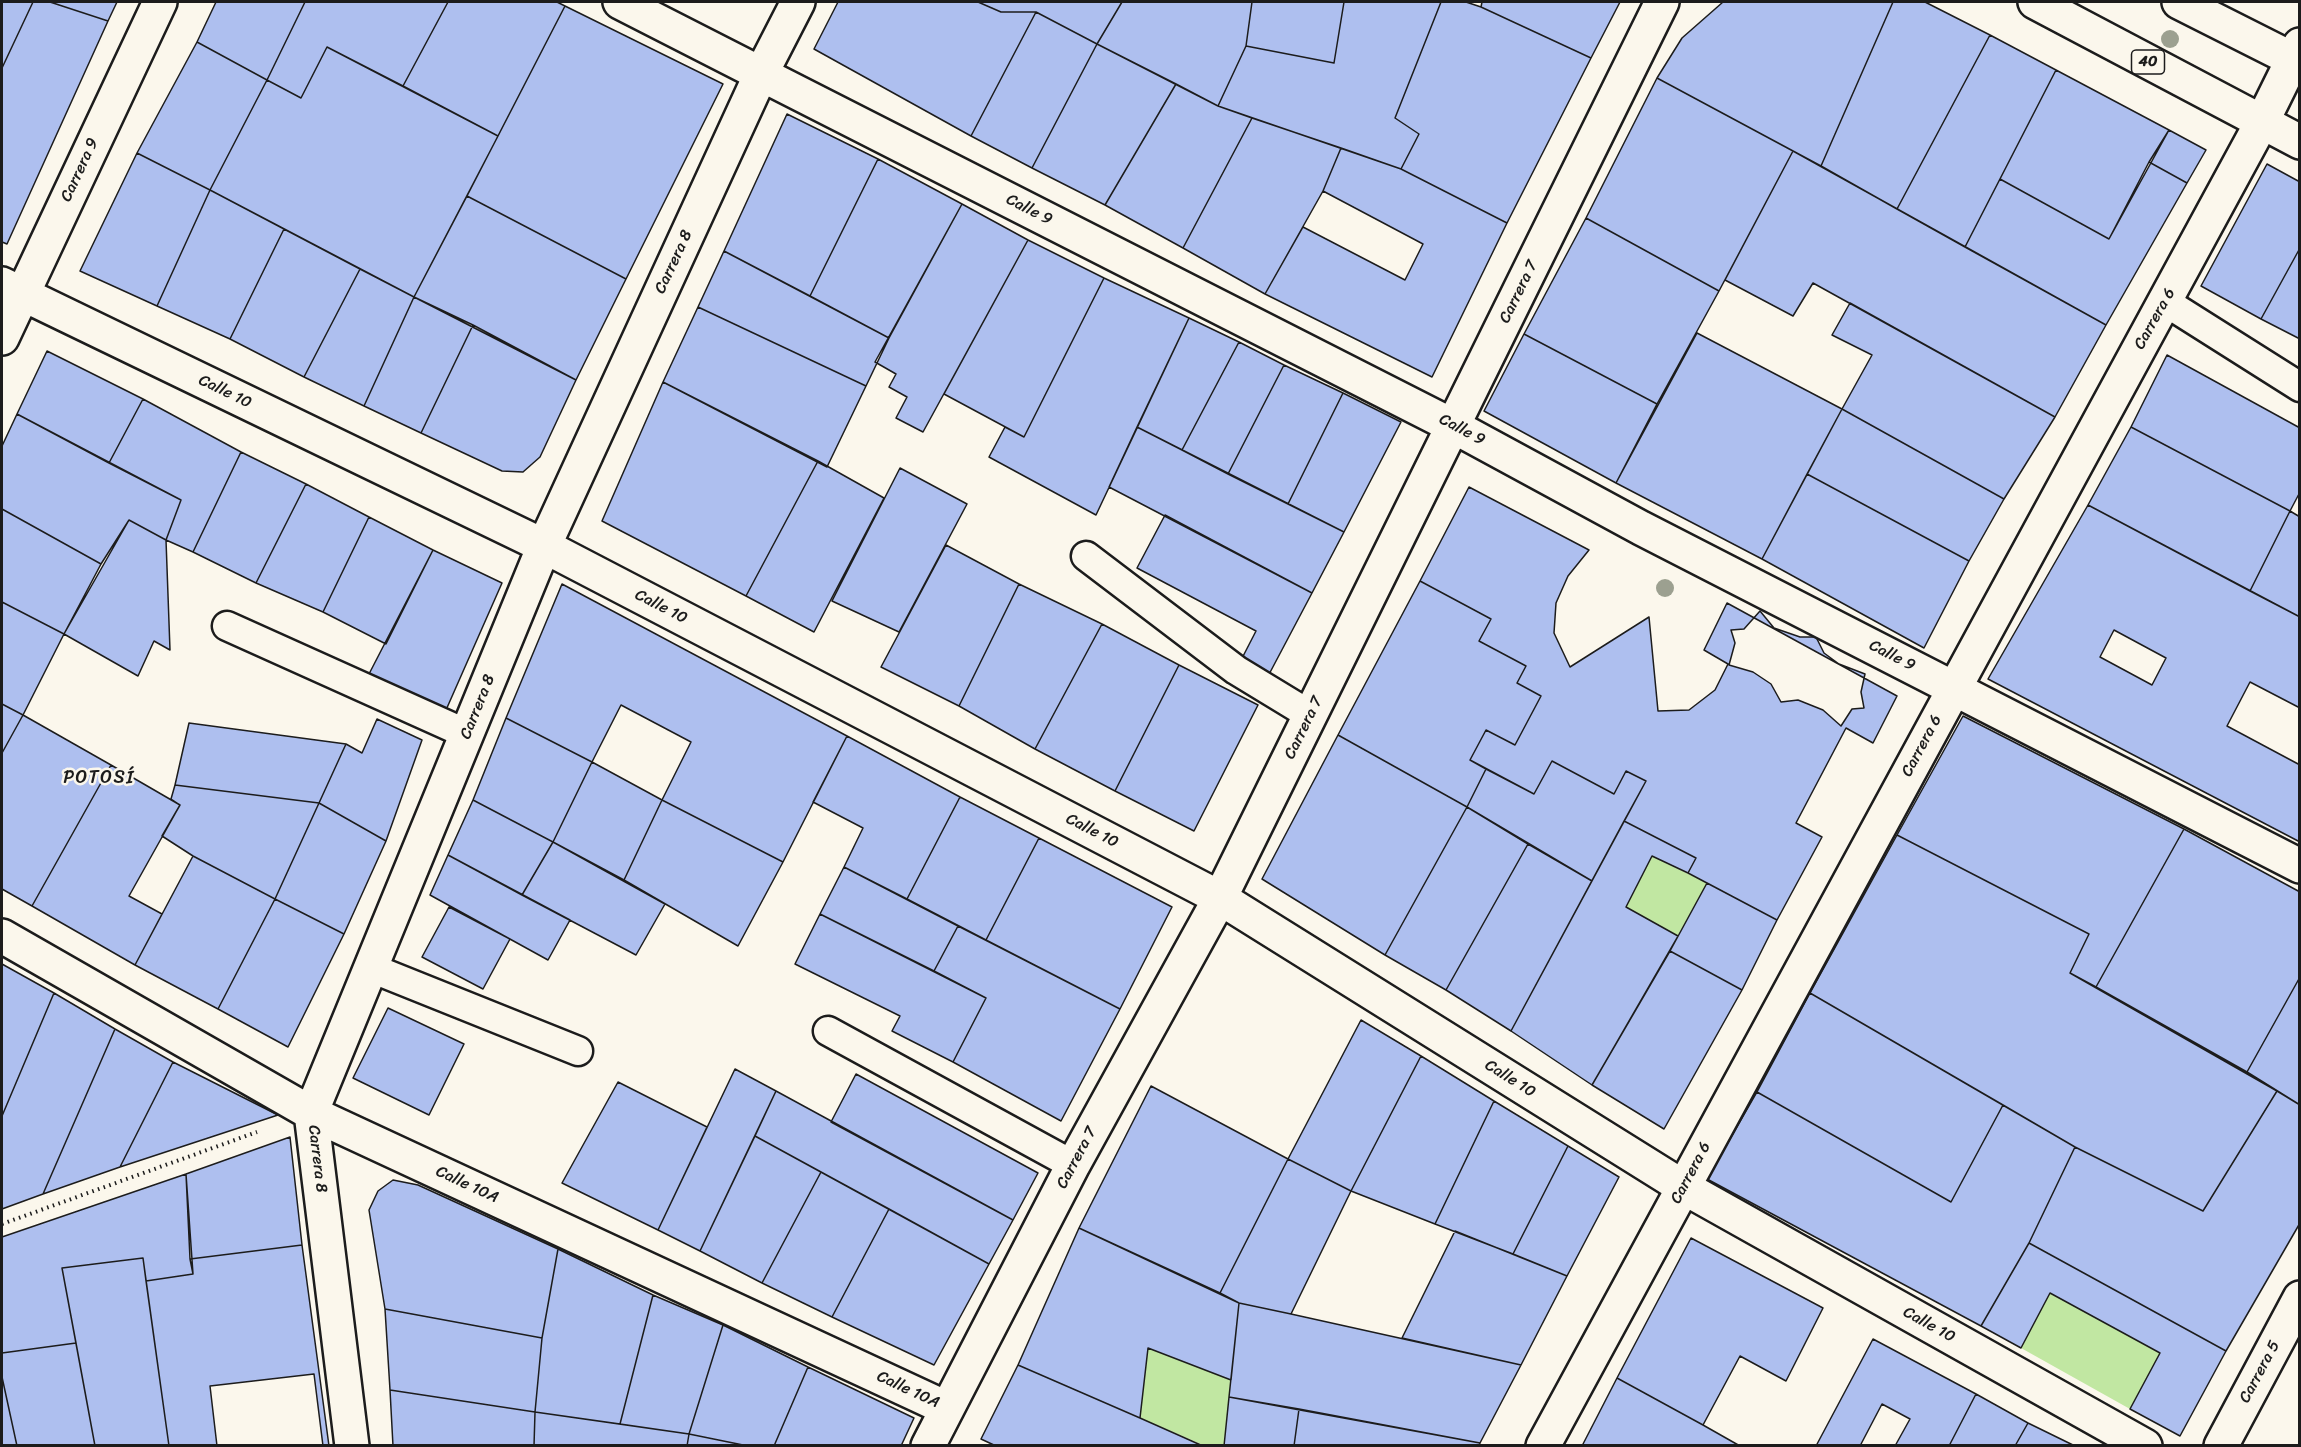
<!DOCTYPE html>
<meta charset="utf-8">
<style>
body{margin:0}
#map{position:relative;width:2301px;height:1447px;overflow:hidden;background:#fbf7ec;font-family:Sriracha,sans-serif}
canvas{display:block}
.frame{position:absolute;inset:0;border:3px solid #1c1c1c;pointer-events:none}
</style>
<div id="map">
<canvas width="2301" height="1447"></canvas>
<div class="frame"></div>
</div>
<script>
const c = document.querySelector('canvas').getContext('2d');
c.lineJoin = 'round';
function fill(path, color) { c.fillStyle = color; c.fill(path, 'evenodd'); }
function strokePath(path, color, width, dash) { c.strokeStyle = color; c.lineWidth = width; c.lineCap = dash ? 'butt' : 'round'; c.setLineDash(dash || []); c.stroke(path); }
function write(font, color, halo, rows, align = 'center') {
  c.font = font + ' Sriracha,sans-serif'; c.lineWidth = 5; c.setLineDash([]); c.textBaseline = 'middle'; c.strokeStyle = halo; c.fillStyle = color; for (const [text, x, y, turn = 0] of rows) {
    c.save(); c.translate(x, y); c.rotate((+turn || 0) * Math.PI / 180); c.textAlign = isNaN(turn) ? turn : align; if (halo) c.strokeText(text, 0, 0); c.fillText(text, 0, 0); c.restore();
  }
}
const green = new Path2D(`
 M1652,856L1707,883L1678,936L1626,907Z
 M2050,1293L2160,1353L2130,1409L2021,1348Z
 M1148,1348L1231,1380L1224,1445H1203L1140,1418Z`);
const building = new Path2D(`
 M2,2H33L2,68Z
 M33,2H50L108,21L7,244L2,242V68Z
 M50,2H117L108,21Z
 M216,2H305L267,80L197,42Z
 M305,2H448L403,86L327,47L301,98L267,80Z
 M448,2H557L565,6L498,136L403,86Z
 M838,2H978L1001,12H1036L971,136L814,49Z
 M978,2H1122L1097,44L1036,12H1001Z
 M1122,2H1252L1246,46L1218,106L1097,44Z
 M1252,2H1344L1334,63L1246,46Z
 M1344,2H1441L1395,118L1419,134L1401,169L1218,106L1246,46L1334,63Z
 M1441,2H1466L1481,7L1591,58L1507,223L1401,169L1419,134L1395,118Z
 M1482,2H1620L1591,58L1481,7Z
 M1723,2H1893L1821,166L1657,78L1682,38Z
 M1893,2H1925L1990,35L1897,209L1821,166Z
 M565,6L723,84L626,279L467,196Z
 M1036,12L1097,44L1032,168L971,136Z
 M1990,35L2056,70L1965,247L1897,209Z
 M197,42L267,80L210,190L137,153Z
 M1097,44L1176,84L1105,205L1032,168Z
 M327,47L498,136L414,297L210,190L267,80L301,98Z
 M2056,70L2169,130L2109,239L2000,179Z
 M1657,78L1793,151L1719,291L1586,218Z
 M1176,84L1218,106L1252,118L1183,248L1105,205Z
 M787,114L878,159L810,296L724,251Z
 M1252,118L1341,148L1323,191L1265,294L1183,248Z
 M2169,130L2206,150L2187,183L2149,162Z
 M1341,148L1401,169L1507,223L1432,377L1265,294L1303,227L1405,280L1423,244L1323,191Z
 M1793,151L2106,325L2055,417L1813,283L1793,316L1725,280Z
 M137,153L210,190L157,306L80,271Z
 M878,159L962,204L889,338L810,296Z
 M2149,162L2187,183L2106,325L1965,247L2000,179L2109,239Z
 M2267,164L2300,182V248L2261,319L2201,286Z
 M210,190L284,229L230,339L157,306Z
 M467,196L626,279L576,380L414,297Z
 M962,204L1028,240L923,432L896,418L907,397L889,387L896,374L875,362Z
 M1586,218L1719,291L1657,404L1524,334Z
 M284,229L360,269L304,377L230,339Z
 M1028,240L1104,278L1024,437L944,394Z
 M2300,248V339L2261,319Z
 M724,251L889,338L866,386L698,307Z
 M360,269L414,297L364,406L304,377Z
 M1104,278L1189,318L1096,515L989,457L1005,427L1024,437Z
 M414,297L473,325L421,433L364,406Z
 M1850,303L2055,417L2004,499L1842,409L1872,355L1832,335Z
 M698,307L866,386L827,467L663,382Z
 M1189,318L1239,342L1182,450L1137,427Z
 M473,325L576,380L540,457L523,472L502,471L421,433Z
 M1697,333L1842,409L1762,559L1616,483Z
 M1524,334L1657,404L1616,483L1484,411Z
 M1239,342L1284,365L1228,474L1182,450Z
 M47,351L143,399L109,463L17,414Z
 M2167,355L2300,428V492L2290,511L2131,427Z
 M1284,365L1343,393L1288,504L1228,474Z
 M663,382L818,461L746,596L602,521Z
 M1343,393L1401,422L1344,532L1288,504Z
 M143,399L241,452L193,552L166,540L181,500L109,463Z
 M1842,409L2004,499L1969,561L1807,474Z
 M17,414L181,500L166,540L129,520L101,564L2,509V446Z
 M1137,427L1344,532L1312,593L1109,487Z
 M2131,427L2290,511L2250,591L2088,505Z
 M241,452L306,484L256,583L193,552Z
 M818,461L884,498L814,632L746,596Z
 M900,468L967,504L899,632L832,601Z
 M1807,474L1969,561L1924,648L1762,559Z
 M306,484L369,517L323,612L256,583Z
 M1469,487L1589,550L1568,576L1556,603L1554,633L1570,667L1649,617L1658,711L1689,710L1715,690L1728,664L1704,650L1727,603L1897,696L1873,743L1846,728L1796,823L1822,837L1777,920L1688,873L1696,858L1624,821L1646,781L1626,771L1614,794L1552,761L1534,794L1470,760L1486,730L1515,745L1541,696L1517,683L1526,666L1479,641L1491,619L1420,581Z
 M2088,505L2300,617V708L2250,682L2227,726L2300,765V842L1988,679ZM2114,630L2166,658L2152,685L2100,657Z
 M2,509L101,564L64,634L2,602Z
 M2290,511L2300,517V617L2250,591Z
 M1165,515L1312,593L1266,680L1238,666L1256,631L1137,568Z
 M369,517L433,550L386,644L323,612Z
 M129,520L166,540L170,650L154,641L138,676L64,634Z
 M946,545L1019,584L959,706L881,667Z
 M433,550L502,583L446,710L369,674Z
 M1420,581L1491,619L1479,641L1526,666L1517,683L1541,696L1515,745L1486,730L1470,760L1486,769L1467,807L1338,735Z
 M562,584L847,736L783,862L662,800L691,742L621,705L592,762L506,718Z
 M1019,584L1102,624L1035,749L959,706Z
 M2,602L64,634L23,715L2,704Z
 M1760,611L1774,628L1800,637H1816L1824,653L1839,664L1865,674L1861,692L1864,708L1852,709L1841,726L1823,710L1798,700L1781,702L1771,684L1753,672L1729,665L1735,643L1731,630L1744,629Z
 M1102,624L1179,665L1115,791L1035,749Z
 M1179,665L1258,705L1194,831L1115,791Z
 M2,704L23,715L2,753Z
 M23,715L111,765L32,906L2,889V753Z
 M1963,716L2184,829L2096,987L2070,973L2089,934L1897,835Z
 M506,718L592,762L553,842L473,800Z
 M377,719L422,740L386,841L319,803L346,744L362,753Z
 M189,723L346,744L319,803L175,785Z
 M1338,735L1467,807L1385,955L1262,879Z
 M847,736L960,797L907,899L844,867L863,828L813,802Z
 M1552,761L1614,794L1626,771L1646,781L1592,881L1467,807L1486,769L1534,794Z
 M592,762L662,800L624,880L553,842Z
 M111,765L180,805L129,896L162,914L135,965L32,906Z
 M175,785L319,803L275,899L193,856L162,836L180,805L171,799Z
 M960,797L1039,838L986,940L907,899Z
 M473,800L553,842L522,895L448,855Z
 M662,800L783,862L738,946L624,880Z
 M319,803L386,841L344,934L275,899Z
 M1467,807L1528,844L1446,990L1385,955Z
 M1624,821L1696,858L1688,873L1652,856L1626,907L1678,936L1592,1085L1511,1031Z
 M2184,829L2300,892V977L2247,1072L2096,987Z
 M1897,835L2089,934L2070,973L2277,1091L2203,1211L2075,1147L1810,993Z
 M1039,838L1172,907L1120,1009L986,940Z
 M553,842L665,904L636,955L522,895Z
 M1528,844L1592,881L1511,1031L1446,990Z
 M448,855L570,920L548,960L430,895Z
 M193,856L275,899L218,1009L135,965Z
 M844,867L958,926L934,971L820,914Z
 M1707,883L1777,920L1742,990L1670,951Z
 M275,899L344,934L288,1047L218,1009Z
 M449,907L510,939L483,989L422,957Z
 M820,914L986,998L953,1062L892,1031L900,1016L795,964Z
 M958,926L1120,1009L1061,1121L953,1062L986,998L934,971Z
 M1670,951L1742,990L1664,1129L1592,1085Z
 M2,964L54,993L2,1116Z
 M2300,977V1105L2247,1072Z
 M54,993L115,1029L43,1194L2,1209V1116Z
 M1810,993L2003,1105L1951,1202L1757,1092Z
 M388,1008L464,1044L429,1115L353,1078Z
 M1361,1020L1421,1056L1351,1191L1288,1159Z
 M115,1029L173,1062L120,1167L43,1194Z
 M1421,1056L1494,1101L1435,1224L1351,1191Z
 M173,1062L278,1115L120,1167Z
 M735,1069L776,1091L700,1251L658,1230Z
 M856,1074L1038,1173L1013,1220L831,1122Z
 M618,1082L707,1127L658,1230L562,1183Z
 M1151,1086L1288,1159L1220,1293L1079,1228Z
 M776,1091L1013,1220L989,1264L755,1136Z
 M2277,1091L2300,1105V1223L2226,1351L2029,1243L2075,1147L2203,1211Z
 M1757,1092L1951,1202L2003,1105L2075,1147L2029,1243L1981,1326L1707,1179Z
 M1494,1101L1568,1146L1513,1254L1435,1224Z
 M755,1136L821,1172L762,1283L700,1251Z
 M290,1137L302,1245L190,1259L186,1174Z
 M1568,1146L1619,1177L1567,1276L1513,1254Z
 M1288,1159L1351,1191L1291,1314L1239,1303L1220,1293Z
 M821,1172L889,1209L832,1317L762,1283Z
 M186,1174L193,1274L146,1281L143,1258L62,1268L76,1343L2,1353V1237Z
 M393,1180L418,1185L558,1249L542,1338L385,1309L369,1210L378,1191Z
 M889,1209L989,1264L934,1365L832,1317Z
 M1079,1228L1239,1303L1231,1380L1148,1348L1140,1418L1018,1365Z
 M1455,1231L1567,1276L1521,1365L1402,1338Z
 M1691,1238L1823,1308L1786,1381L1740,1356L1703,1425L1617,1378Z
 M2029,1243L2226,1351L2180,1436L2130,1409L2160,1353L2050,1293L2021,1348L1981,1326Z
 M302,1245L329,1446H323L314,1374L210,1386L217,1446H169L146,1281L193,1274L190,1259Z
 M558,1249L653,1295L620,1424L535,1412L542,1338Z
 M143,1258L169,1446H95L62,1268Z
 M653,1295L723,1325L689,1434L620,1424Z
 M1239,1303L1291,1314L1521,1365L1480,1443L1229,1397Z
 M385,1309L542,1338L535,1412L390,1390Z
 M723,1325L808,1367L774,1446H748L689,1434Z
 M1873,1339L1976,1394L1949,1446H1895L1910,1419L1882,1404L1860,1446H1816Z
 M76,1343L95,1446H17L2,1377V1353Z
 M1018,1365L1140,1418L1203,1446H996L981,1439Z
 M808,1367L914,1418L901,1446H774Z
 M2,1377L17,1446H2Z
 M1617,1378L1703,1425L1740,1446H1582Z
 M390,1390L535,1412L534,1446H393Z
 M1976,1394L2028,1423L2015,1446H1949Z
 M1229,1397L1299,1409L1294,1446H1224Z
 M1299,1409L1480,1443L1479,1446H1294Z
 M535,1412L689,1434L687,1446H534Z
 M2028,1423L2075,1446H2015Z
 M689,1434L748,1446H687Z`);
const path = new Path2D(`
 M2,1224L257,1132`);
const service = new Path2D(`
 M2164,301L2300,387
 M1086,556L1236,670L1310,715
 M227,626L467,734
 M371,968L578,1051
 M828,1031L1073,1165`);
const pedestrian = new Path2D(`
 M620,2L761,74`);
const minor = new Path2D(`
 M761,74L1453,426L1641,528L2300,866
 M2,284L544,546L1220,898L1683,1187L2145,1446
 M2,338L160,2
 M2,936L311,1113L946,1408
 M352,1446L311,1113L544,546L761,74L798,2
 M928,1446L1073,1165L1220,898L1662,2`);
const secondary = new Path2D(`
 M1543,1446L2262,122
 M2221,1446L2300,1298`);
const primary = new Path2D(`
 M2035,2L2300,142
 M2179,2L2300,63
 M2262,122L2300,45`);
const trees = [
 [2170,39],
 [1665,588]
];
const shields = [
 [2148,62,33]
];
const shieldNames = [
 ["40",2148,62]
];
const streetNames = [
 ["Carrera 9",80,170,-65],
 ["Calle 9",1029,210,27],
 ["Carrera 8",674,262,-65],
 ["Carrera 7",1519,292,-64],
 ["Carrera 6",2155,319,-61],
 ["Calle 10",225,392,26],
 ["Calle 9",1462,430,28],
 ["Calle 10",661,607,27],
 ["Calle 9",1892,656,27],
 ["Carrera 8",478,707,-68],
 ["Carrera 7",1304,728,-64],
 ["Carrera 6",1922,746,-62],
 ["Calle 10",1092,831,27],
 ["Calle 10",1510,1079,32],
 ["Carrera 7",1077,1158,-62],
 ["Carrera 8",317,1159,83],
 ["Carrera 6",1691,1173,-62],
 ["Calle 10A",467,1185,25],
 ["Calle 10",1929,1325,29],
 ["Carrera 5",2260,1372,-62],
 ["Calle 10A",908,1390,25]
];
const neighbourhoodNames = [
 ["POTOSÍ",99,778]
];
fill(green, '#c1e7a2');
fill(building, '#aebfef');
strokePath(building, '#1c1c1c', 1.5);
strokePath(service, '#1c1c1c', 33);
strokePath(pedestrian, '#1c1c1c', 38);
strokePath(minor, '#1c1c1c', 38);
strokePath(secondary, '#1c1c1c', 38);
strokePath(primary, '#1c1c1c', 38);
strokePath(path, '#1c1c1c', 4, [1.5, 4.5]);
strokePath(service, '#fbf7ec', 28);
strokePath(pedestrian, '#fbf7ec', 33);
strokePath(minor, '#fbf7ec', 33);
strokePath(secondary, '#fbf7ec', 33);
strokePath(primary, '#fbf7ec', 33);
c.fillStyle = '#9ca090';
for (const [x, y] of trees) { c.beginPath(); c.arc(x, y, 9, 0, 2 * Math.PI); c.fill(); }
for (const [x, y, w] of shields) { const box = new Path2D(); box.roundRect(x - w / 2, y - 12, w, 24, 4.5); c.fillStyle = '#fbf7ec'; c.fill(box); strokePath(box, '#1c1c1c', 1.5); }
write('bold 15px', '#1c1c1c', null, shieldNames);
write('16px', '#1c1c1c', '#fbf7ec', streetNames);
c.letterSpacing = '1.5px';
write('18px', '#1c1c1c', '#fbf7ec', neighbourhoodNames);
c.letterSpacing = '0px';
</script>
